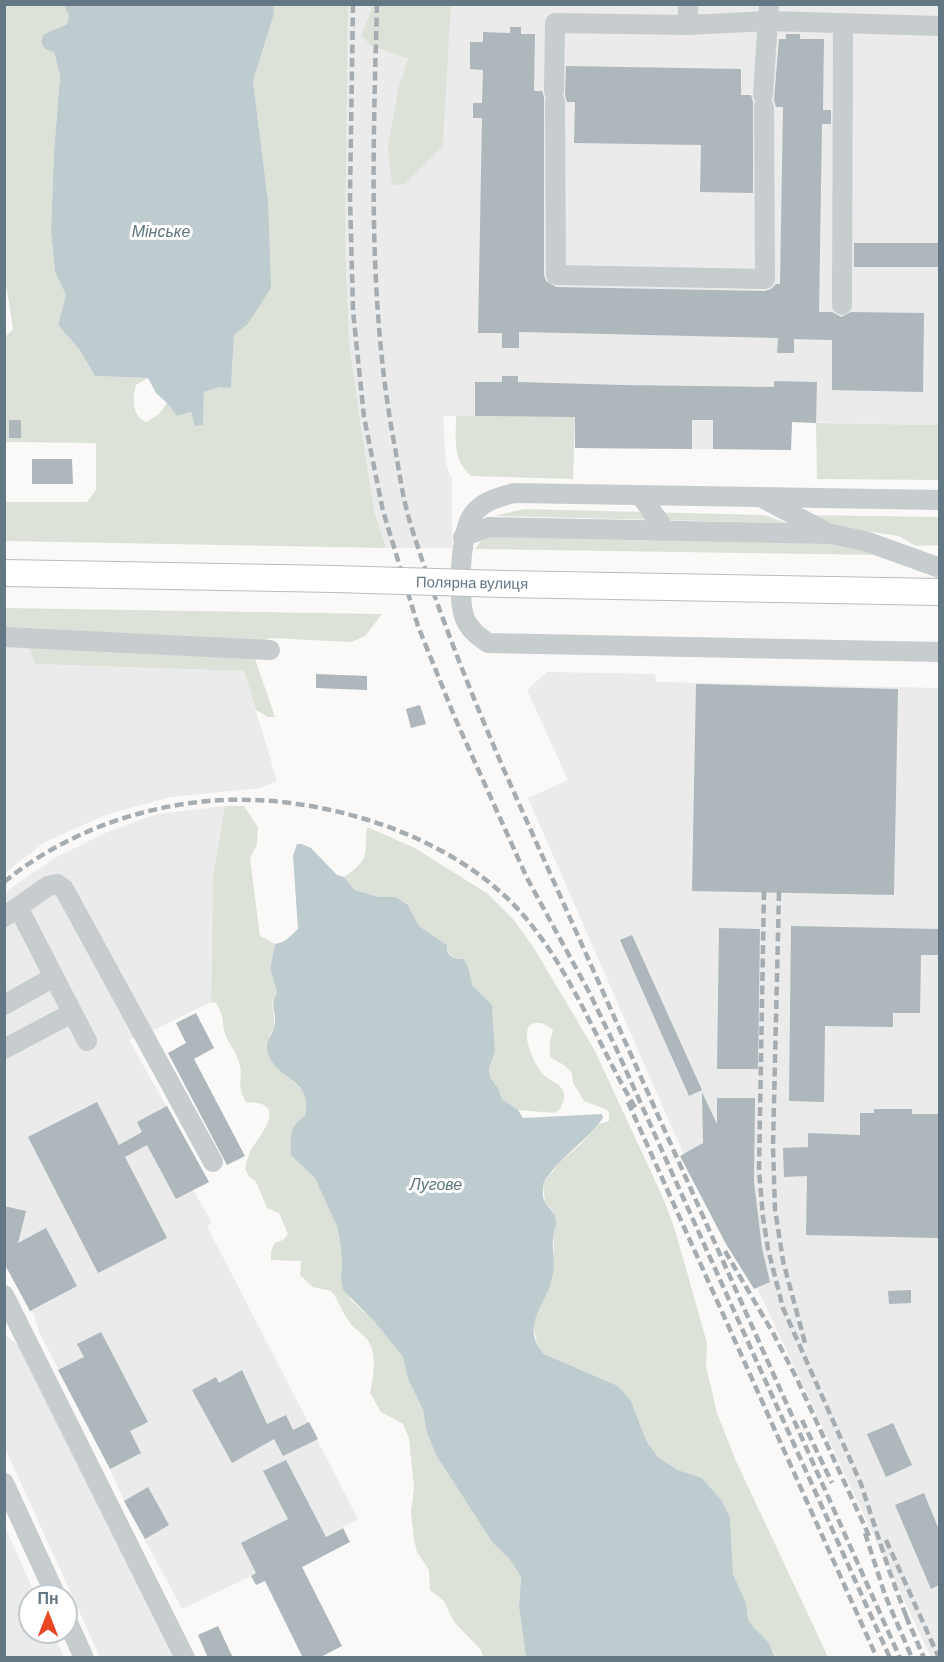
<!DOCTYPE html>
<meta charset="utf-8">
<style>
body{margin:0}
#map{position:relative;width:944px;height:1662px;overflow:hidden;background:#faf9f7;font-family:Barlow,sans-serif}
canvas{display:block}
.frame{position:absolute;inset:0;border:6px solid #637784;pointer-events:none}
.north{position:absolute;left:18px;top:1584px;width:60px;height:60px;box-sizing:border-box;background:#fff;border:2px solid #c1c9ce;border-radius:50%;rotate:0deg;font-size:16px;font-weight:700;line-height:24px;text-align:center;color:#637784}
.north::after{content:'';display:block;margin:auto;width:21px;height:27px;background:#ec4724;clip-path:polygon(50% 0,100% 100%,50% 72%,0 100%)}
</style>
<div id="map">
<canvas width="944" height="1662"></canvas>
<div class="frame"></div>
<div class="north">Пн</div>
</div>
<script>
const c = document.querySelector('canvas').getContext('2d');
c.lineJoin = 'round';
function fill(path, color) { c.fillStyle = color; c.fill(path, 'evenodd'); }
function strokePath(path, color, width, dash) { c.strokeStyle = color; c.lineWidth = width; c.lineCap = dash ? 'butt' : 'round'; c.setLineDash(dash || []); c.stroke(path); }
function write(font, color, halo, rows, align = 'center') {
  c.font = font + ' Barlow,sans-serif'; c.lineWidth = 6; c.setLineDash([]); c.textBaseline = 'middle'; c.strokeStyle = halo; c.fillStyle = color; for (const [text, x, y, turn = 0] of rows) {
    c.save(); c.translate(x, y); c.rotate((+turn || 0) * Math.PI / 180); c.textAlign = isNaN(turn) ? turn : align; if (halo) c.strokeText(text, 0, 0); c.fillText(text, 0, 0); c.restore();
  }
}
const built = new Path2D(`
 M348,5H373L362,36L372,46L408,59L399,86L443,146L451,5H939V425L792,422L791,450L575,448V417L443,416L446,464L452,479V548H386L375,514L361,428L349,341L345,240Z
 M5,646L29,647L35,664L244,671L277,781L261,788L171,797L108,814L45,842L5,873Z
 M547,672L655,674L656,682L939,688V1657H931L759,1292L700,1192L528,798L568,780L527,690Z
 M225,806L213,875L211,1002L154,1030L129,1040L209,1182L193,1190L212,1222L207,1226L358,1519L251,1576L182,1609L124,1501L110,1469L39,1332L34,1313L30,1311L5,1263L4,893L53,859L105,833L157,814Z
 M4,1334L21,1348L176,1657H100L5,1448Z
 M5,1527L36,1596H30V1632H53L64,1657H5Z`);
const green = new Path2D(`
 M5,5H64L69,16L67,24L56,29L54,52L60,74L54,152L51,232L55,272L66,295L58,325L79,349L95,376L148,378L136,385C132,399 132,417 147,422L160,413L167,403L177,416L191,412L196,426L203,425L204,392L220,387H231L234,335L247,325L268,200L253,81L274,14L273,5H348L345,240L349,341L361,428L375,514L386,548L5,541V502H87L96,490V443L5,442V337L13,329L4,271Z
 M373,5H451L443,146L405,184L392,185L388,145L399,86L408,59L372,46L361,36Z
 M456,416L575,417L573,479L471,476C452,459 456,440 456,416Z
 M816,423L939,425V480L817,479Z
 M524,509L764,515L787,523L494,516Z
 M805,515L939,517V545L916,546L899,536L831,526Z
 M496,534L829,541L882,555L475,549L483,538Z
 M5,608L382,614L365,636L351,642L270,638L258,643L5,633Z
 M29,647L254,656L275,717H268L256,710L244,671L35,664Z
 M225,806H244L258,827L257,845L250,858L260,936L275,944L270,969L277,992L272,1003L275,1027L269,1035L278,1067L305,1093L308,1105L305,1117C289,1127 291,1137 292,1155L315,1178L327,1200L337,1226L341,1248L342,1263L341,1278L351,1300L374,1321L403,1357L408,1379L423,1410L427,1433L436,1455L492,1542L511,1561L521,1577L519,1607L526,1657H484L480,1649L454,1622L444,1601L430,1590L429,1570L417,1552L414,1540L411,1512L414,1488L409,1438L403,1424L381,1412L370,1393C374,1376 378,1350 365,1337C359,1331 352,1327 348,1320C341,1311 339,1300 331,1291L313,1287L300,1275L301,1261L271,1260V1251L275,1243L283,1240L288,1234L279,1213L267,1208L256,1182L249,1176L245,1169C247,1162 248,1155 251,1150C256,1141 283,1111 261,1104C257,1102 250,1103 246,1102C236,1084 243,1082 240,1065C237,1052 227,1042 224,1030C222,1018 223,1014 216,1003L211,1002L213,875Z
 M367,827L415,848L488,894L513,919L534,948L595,1051L664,1200L675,1230L707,1343L706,1366L717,1413L736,1461L828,1657H775L774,1652L753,1627L748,1619L746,1603L733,1574L730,1517L722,1501L702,1478L678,1470L659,1458L647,1442L631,1401L618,1386L544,1354L538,1347L533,1327L534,1318L540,1307L554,1250L553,1237L556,1221L552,1210L545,1202L543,1184L560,1162L580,1145L599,1124L609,1121V1112L605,1109L584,1101L573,1083L572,1073L564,1065L550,1057V1040L553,1030C548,1026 542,1022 535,1023C516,1027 535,1065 542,1073C548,1080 560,1083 563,1091C566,1097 563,1103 560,1109L554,1113L518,1110L502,1099L498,1088L490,1077L489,1068L495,1052L492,1005C486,998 475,993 471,984C470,980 471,973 468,969C462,957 447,960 447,945L419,926L408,905L396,897H379L355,890L344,877C371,859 364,855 367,827Z`);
const water = new Path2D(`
 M64,5H273L274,14L253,81L268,200L271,288L247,325L234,335L231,388L220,387L204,392L203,425L195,426L191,412L177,416L167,403L156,393L148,378L95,376L79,349L58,325L66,295L55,272L51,232L54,152L60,75L54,52L45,49L41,42L43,35L67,24L69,16Z
 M297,844H302L311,848L337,875L344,877L355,890L379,897H396L408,905L419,926L447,945C446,956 454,960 464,959L469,970L472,985L492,1005L495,1052L489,1068L490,1077L498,1088L502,1099L518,1110L523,1118L602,1114L603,1118C586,1142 558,1158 543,1184C543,1190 542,1197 545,1202C549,1209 556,1213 556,1222C556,1226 554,1231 553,1236C552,1248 555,1261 553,1273C549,1304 518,1324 544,1354L618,1386L631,1401L647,1442L659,1458L678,1470L702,1478L722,1501L730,1517L733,1574L746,1603L748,1619L753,1627L769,1643L775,1657H526L519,1607L521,1577L511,1561L492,1542L436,1455L427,1433L423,1410L408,1379L403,1357L374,1321L343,1290L341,1278L342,1263L341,1248L337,1226L315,1178L291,1155C291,1137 288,1127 305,1116C315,1080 275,1079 268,1053C264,1040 274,1034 275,1023C276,1008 269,1008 277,992L270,969L275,944C284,943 291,936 298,929L293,856Z`);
const building = new Path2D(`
 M510,27H521V34H535L534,91H542L544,97V275L546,281L556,287L765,291L771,289L776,284H780L783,107H776L774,100L779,39H786V34H800V39H824L823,110H831V124H822L819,312H832L841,317L851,312L924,313L923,392L832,390V340L794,339V353H777L778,338L519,332V348H502V333H478L482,118H473V103H482L483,70L470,69V42H483V32L510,33Z
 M566,66L741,69V95H751L753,102V193L700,192L701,145L574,143L575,102H567L565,95Z
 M854,243H939V267H854Z
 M502,376H518V382L622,385L774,387V381L817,382L816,423L792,422L791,450L713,449V420H692V449L575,448V417L475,416V382H502Z
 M9,420H21V438H9Z
 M32,459H72L73,484H32Z
 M316,674L367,676V690L316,688Z
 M696,684L898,689L894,895L692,891Z
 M420,705L426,724L411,728L406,709Z
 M791,926L939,929V955H921L920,1013H893V1027L825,1026L824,1102L789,1101Z
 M719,928L760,929L758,1069H717Z
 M632,935L702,1090L689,1096L620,940Z
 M196,1013L214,1048L194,1059L245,1156L227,1165L168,1053L186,1043L176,1023Z
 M702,1092L717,1124V1098H755L754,1182L762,1248L770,1282L754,1289L726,1244L680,1156L703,1143Z
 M97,1102L119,1145L142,1132L137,1122L167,1106L209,1182L176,1199L147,1145L125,1157L167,1238L98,1273L28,1137Z
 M874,1109H912V1114H939V1238L806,1235L807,1176L784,1177L783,1148L808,1147V1133L860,1135V1113H874Z
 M4,1206L26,1211L18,1243L46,1228L77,1286L30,1311L4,1263Z
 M911,1290V1303L889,1304L888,1291Z
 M101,1332L148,1422L130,1431L141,1453L110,1469L58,1370L84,1357L77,1344Z
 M242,1370L267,1424L286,1415L293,1430L309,1422L318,1439L283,1456L274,1439L232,1463L192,1390L216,1377L219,1383Z
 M893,1423L912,1465L886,1477L867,1434Z
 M286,1460L326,1537L343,1528L350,1542L302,1567L342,1646L319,1658H303L265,1581L256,1585L251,1576L256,1573L241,1543L288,1519L263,1471Z
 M148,1487L169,1525L145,1539L124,1501Z
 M924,1493L939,1530V1585L931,1589L895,1505Z
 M218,1626L233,1658H208L198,1635Z`);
const minor = new Path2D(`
 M688,4V25
 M554,91L555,23L688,25L769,21L940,26
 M763,95L769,4
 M555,101L556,275L765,279L764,107
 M842,305L843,23
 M641,496L665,530
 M764,499L826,532
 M940,500L514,493C499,497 483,501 473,514C460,531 457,599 465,619C470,630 478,636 488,643L940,652
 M463,537L489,527L831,534L865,541L940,568
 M4,637L270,650
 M18,907L87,1041
 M4,917L48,886L57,884L64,889L213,1162
 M4,1005L54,977
 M4,1049L72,1013
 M4,1295L185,1658
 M4,1483L56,1596
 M66,1618L84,1658`);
const major = new Path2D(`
 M4,573L335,579
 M504,584L940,592`);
const rail = new Path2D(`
 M353,4L350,197L353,311L364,417L383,511L418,626L455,718L527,878L589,992L615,1046L890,1658
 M377,4C373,154 367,305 396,453C400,478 404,504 412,529C438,611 470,691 504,770L900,1658
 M4,882C62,835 134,808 208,801C312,792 443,830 516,907C570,965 596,1042 636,1109
 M764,891L759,1170L763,1217L768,1249L783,1308L861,1484L889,1570L909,1624
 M779,892L773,1146L775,1209L783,1261L805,1343
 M628,1102L877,1658
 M725,1251L773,1333L796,1377L871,1540
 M802,1420L832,1483
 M865,1533L885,1595L912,1658
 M886,1540L939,1658
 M906,1616L924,1658`);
const majorBridge = new Path2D(`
 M335,579L504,584`);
const streetNames = [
 ["Полярна вулиця",472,583,1]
];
const waterNames = [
 ["Мінське",161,232],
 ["Лугове",436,1185]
];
fill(built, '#eaebea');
fill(green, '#dce2d8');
fill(water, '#becbcf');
fill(building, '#adb7bc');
strokePath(major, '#b8bdc1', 28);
strokePath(minor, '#c7cccf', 20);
strokePath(major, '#fff', 26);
strokePath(rail, '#a5adb2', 4.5, [9, 4.5]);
strokePath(majorBridge, '#b8bdc1', 28, []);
strokePath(majorBridge, '#fff', 26);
write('15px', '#637784', '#fff', streetNames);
write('italic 16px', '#5e767d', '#fff', waterNames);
</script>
